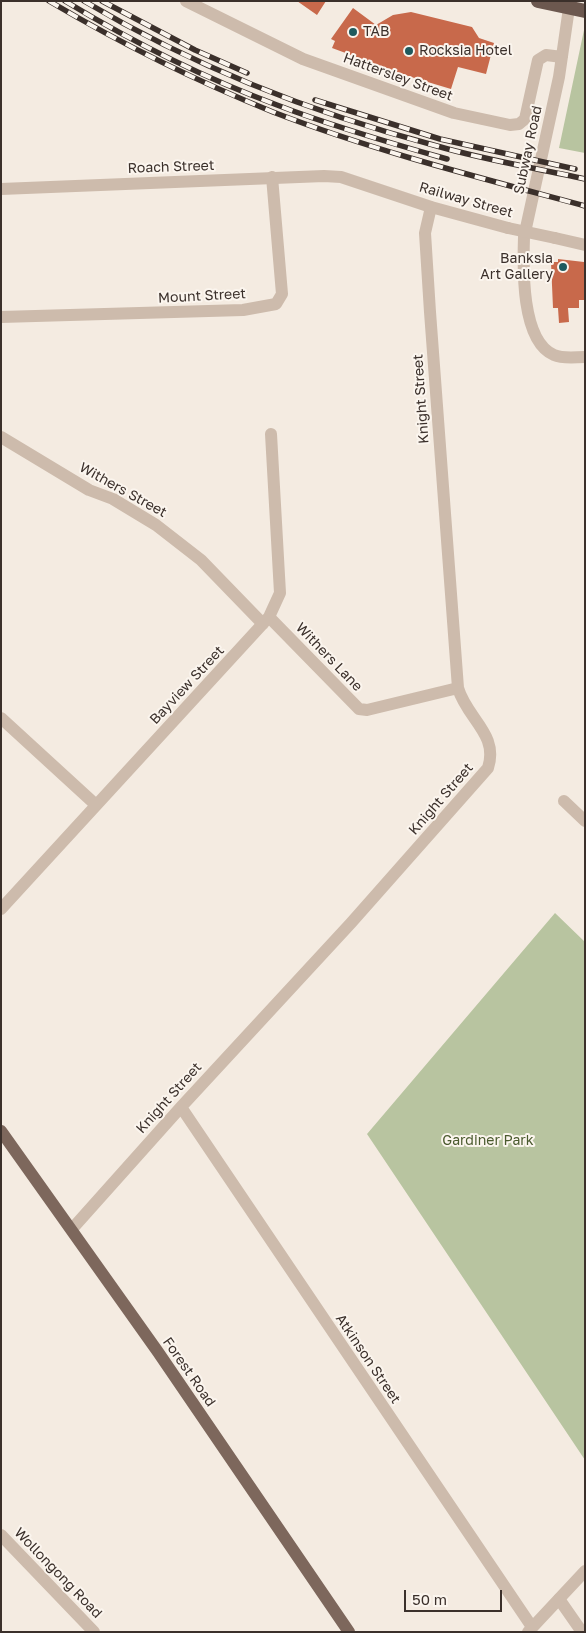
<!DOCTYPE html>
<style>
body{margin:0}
#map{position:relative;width:586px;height:1633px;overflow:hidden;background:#f4ebe1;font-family:"Golos Text",sans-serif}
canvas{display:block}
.frame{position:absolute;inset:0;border:2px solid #3b302b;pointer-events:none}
.scale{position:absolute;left:404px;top:1590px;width:98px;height:22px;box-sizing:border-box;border:2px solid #3b302b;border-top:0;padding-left:6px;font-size:15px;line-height:18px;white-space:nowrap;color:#3b302b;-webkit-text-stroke:4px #fbf5ee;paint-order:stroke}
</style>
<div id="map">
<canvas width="586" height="1633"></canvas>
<div class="frame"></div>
<div class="scale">50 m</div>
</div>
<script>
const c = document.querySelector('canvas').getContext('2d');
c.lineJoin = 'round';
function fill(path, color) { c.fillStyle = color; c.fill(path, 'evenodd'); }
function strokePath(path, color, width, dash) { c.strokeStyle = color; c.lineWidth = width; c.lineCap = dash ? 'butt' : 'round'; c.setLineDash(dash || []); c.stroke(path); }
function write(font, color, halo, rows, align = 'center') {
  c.font = font + ' "Golos Text",sans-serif'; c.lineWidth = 4; c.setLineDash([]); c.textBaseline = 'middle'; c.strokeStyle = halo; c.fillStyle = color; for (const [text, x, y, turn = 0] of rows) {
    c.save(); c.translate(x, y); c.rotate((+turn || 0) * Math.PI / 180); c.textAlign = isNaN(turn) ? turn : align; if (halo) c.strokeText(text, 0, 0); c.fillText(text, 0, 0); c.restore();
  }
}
const green = new Path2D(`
 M584,30H585V153L559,148Z
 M555,913L585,942V1460L367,1134Z`);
const building = new Path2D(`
 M297,1H326L317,15Z
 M353,8L376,25L393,15L411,12L472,27L479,38L494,43L486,74L458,67L451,89L411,77L332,48L335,41L331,39Z
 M558,259L584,262L585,300H579V308H568L569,322L559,323L558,308H553L551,262H558Z`);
const minor = new Path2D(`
 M186,1L303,59L454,113L510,125L519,124L525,119L538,60L546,55L562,57
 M570,1L559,77L524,237C523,268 521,341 554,355C563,359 575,357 585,357
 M1,317L243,310L276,304L282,294L272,177
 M1,437L89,490L113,499L156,525L201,560L263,624
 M269,617L359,709L367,710L458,688
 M1,718L96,805
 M564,801L585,821
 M1,909L269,617L280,593L271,434
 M181,1107L532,1627
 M72,1229L181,1107L351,923L488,768C499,734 467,719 458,688L430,312L425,233L431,207
 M559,1599L582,1632`);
const tertiary = new Path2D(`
 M1,189L324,176L341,177L431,207L508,228
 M555,238L585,245
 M1,1535L94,1632
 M528,1632L585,1571`);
const primary = new Path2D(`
 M1,1131L158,1352L349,1632`);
const trunk = new Path2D(`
 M538,1L585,11`);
const rail = new Path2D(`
 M49,1C120,43 196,81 273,112C374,151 481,178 585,206
 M65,1C131,41 204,78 277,105C332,126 390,143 447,159
 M84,1C193,66 315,114 437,146C485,160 536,168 585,179
 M102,1L195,50L247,73
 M315,100L440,139L575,169`);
const tertiaryBridge = new Path2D(`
 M508,228L555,238`);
const markers = [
 [353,32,5,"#1f5a5e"],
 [409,51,5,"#1f5a5e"],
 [563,267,5,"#1f5a5e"]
];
const poiNames = [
 ["TAB",363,32],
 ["Rocksia Hotel",419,51],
 ["Banksia",553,259,"right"],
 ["Art Gallery",553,275,"right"]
];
const streetNames = [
 ["Hattersley Street",398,77,20],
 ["Subway Road",528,150,-78],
 ["Roach Street",171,167,-2],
 ["Railway Street",466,200,16],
 ["Mount Street",202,296,-3],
 ["Knight Street",421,399,-94],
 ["Withers Street",123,490,29],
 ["Withers Lane",329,657,46],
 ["Bayview Street",187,685,-47],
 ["Knight Street",441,799,-49],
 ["Knight Street",169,1098,-48],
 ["Atkinson Street",368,1359,56],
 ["Forest Road",189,1372,55],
 ["Wollongong Road",58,1573,46]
];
const parkNames = [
 ["Gardiner Park",488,1141]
];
fill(green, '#b8c4a0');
fill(building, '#c8694b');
strokePath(minor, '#cdbbac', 12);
strokePath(tertiary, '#cdbbac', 12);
strokePath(primary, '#7d675c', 12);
strokePath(trunk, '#6c584f', 14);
strokePath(rail, '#3b302b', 5.5);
strokePath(rail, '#fbf5ee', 4, [11]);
strokePath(tertiaryBridge, '#cdbbac', 12);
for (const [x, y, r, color] of markers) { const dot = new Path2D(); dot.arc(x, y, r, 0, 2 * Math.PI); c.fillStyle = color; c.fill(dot); strokePath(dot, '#fbf5ee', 2); }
write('14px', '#3b302b', '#fbf5ee', poiNames, 'left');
write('14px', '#3b302b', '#fbf5ee', streetNames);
write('14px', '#4a5a2e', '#fbf5ee', parkNames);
</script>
